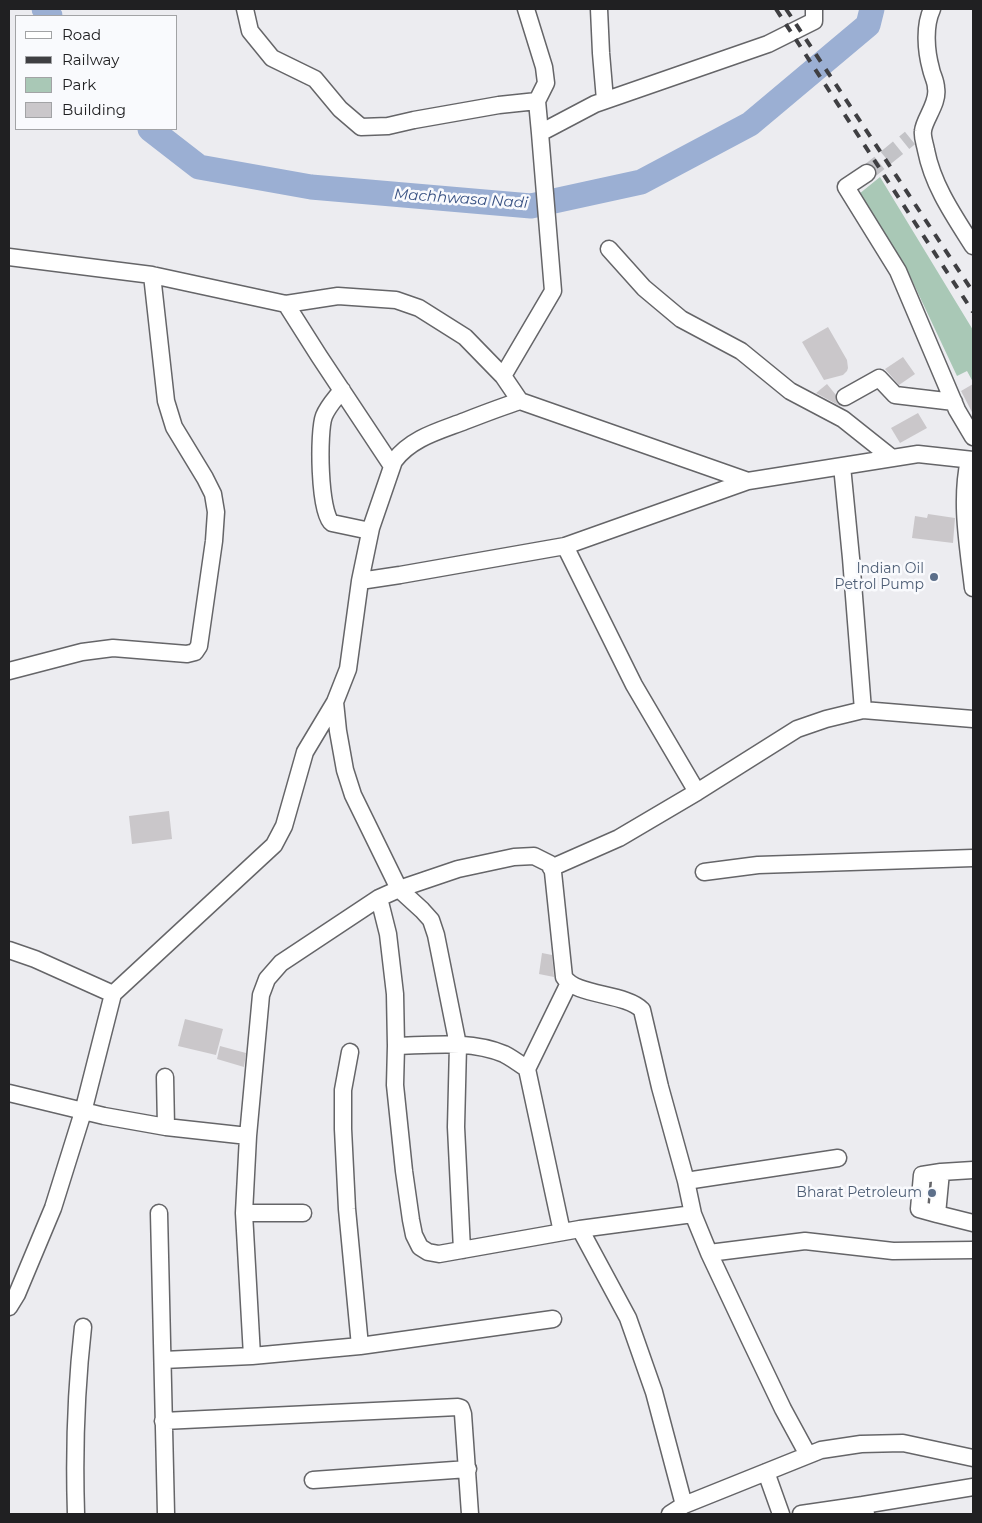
<!DOCTYPE html>
<style>
body{margin:0}
#map{position:relative;width:982px;height:1523px;overflow:hidden;background:#ececf0;font-family:Montserrat,sans-serif}
canvas{display:block}
.frame{position:absolute;inset:0;border:10px solid #202022;pointer-events:none}
.legend{position:absolute;left:15px;top:15px;width:162px;height:115px;box-sizing:border-box;background:#f9fafd;border:1px solid #a2a3a5;margin:0;padding:6px 9px;list-style:none;font-size:15px;color:#202022}
.legend li{display:flex;align-items:center;gap:10px;height:25px}
.legend b{width:25px;border:1px solid #a2a3a5}
</style>
<div id="map">
<canvas width="982" height="1523"></canvas>
<div class="frame"></div>
<ul class="legend">
<li><b style="height:6px;background:#fff"></b>Road</li>
<li><b style="height:6px;background:#3f3f42"></b>Railway</li>
<li><b style="height:14px;background:#a9c8b6"></b>Park</li>
<li><b style="height:14px;background:#cac7ca"></b>Building</li>
</ul>
</div>
<script>
const c = document.querySelector('canvas').getContext('2d');
c.lineJoin = 'round';
function fill(path, color) { c.fillStyle = color; c.fill(path, 'evenodd'); }
function strokePath(path, color, width, dash) { c.strokeStyle = color; c.lineWidth = width; c.lineCap = dash ? 'butt' : 'round'; c.setLineDash(dash || []); c.stroke(path); }
function write(font, color, halo, rows, align = 'center') {
  c.font = font + ' Montserrat,sans-serif'; c.lineWidth = 5; c.setLineDash([]); c.textBaseline = 'middle'; c.strokeStyle = halo; c.fillStyle = color; for (const [text, x, y, turn = 0] of rows) {
    c.save(); c.translate(x, y); c.rotate((+turn || 0) * Math.PI / 180); c.textAlign = isNaN(turn) ? turn : align; if (halo) c.strokeText(text, 0, 0); c.fillText(text, 0, 0); c.restore();
  }
}
const green = new Path2D(`
 M880,177L973,330V382L967,371L957,376L910,276L859,194Z`);
const river = new Path2D(`
 M44,9L50,16
 M150,129L199,167L311,187L531,206L641,182L750,124L868,25L872,9`);
const building = new Path2D(`
 M828,327L847,360L848,368L847,371L843,375L824,380L802,342Z
 M903,357L915,374L899,385L885,369Z
 M827,384L836,395V401L840,406L816,393Z
 M973,384V414L961,391Z
 M918,413L927,428L900,443L891,428Z
 M928,514L955,518L953,543L912,538L915,516L927,518Z
 M169,811L172,839L132,844L129,816Z
 M542,953L552,955L554,977L539,974Z
 M185,1019L223,1029L216,1055L178,1046Z
 M220,1046L246,1053L244,1067L217,1059Z`);
const minorTunnel = new Path2D(`
 M867,173L910,138`);
const minor = new Path2D(`
 M245,9L250,31L272,58L315,79L340,109L361,127L388,126L414,120L499,105L537,101L540,133
 M526,9L544,67L546,83L537,101
 M599,9L601,53L605,100
 M932,9C924,26 926,51 931,69C932,75 936,81 936,88C939,103 924,119 923,131C922,137 925,144 926,150C933,186 954,216 973,246
 M867,173L846,187L898,271L957,410L973,437
 M609,249L644,288L681,319L741,351L790,391L843,419L892,458
 M9,257L152,275L286,304L338,296L396,300L419,308L465,337L503,376L520,401L748,481L918,454L973,460
 M286,304L319,356L392,466
 M503,376L553,291L540,133L595,104L768,44L814,21V9
 M342,390C336,398 328,406 324,416C318,431 319,514 332,523L370,531
 M845,397L879,378L895,395L954,402
 M969,460C960,502 968,545 973,588
 M842,466L851,558L863,710
 M565,546L634,685L697,792
 M360,581L400,575L565,546L748,481
 M9,671L82,652L113,648L187,654L195,652L199,646L214,541L216,512L213,494L205,478L174,427L166,401L152,275
 M335,702L338,731L345,770L353,795L399,889L422,910L431,920L436,935L458,1045L456,1127L462,1250
 M551,868L619,838L697,792L797,729L826,719L863,710L973,719
 M704,872L758,865L973,858
 M379,898L388,934L395,994L396,1046L395,1085L404,1171L411,1220L414,1235L420,1247L428,1252L439,1254L580,1229L693,1214
 M9,950L35,959L113,994
 M396,1046C431,1045 471,1040 504,1054C512,1058 520,1064 527,1069L562,1232
 M350,1052L343,1090V1129L347,1209L360,1346
 M527,1069L569,983
 M165,1077L166,1127
 M9,1093L104,1116L166,1127L248,1136
 M973,1170L941,1172L937,1214L973,1223
 M686,1181L838,1158
 M159,1213L166,1514
 M244,1213H303
 M937,1214L919,1209L922,1175L941,1172
 M580,1229L628,1318L654,1392L684,1505
 M709,1253L805,1241L893,1251L973,1250
 M9,1307L17,1294L53,1208L83,1112L113,994L274,845L284,826L305,752L335,702L348,669L360,581L371,528L394,461C411,438 439,431 465,421C483,414 501,407 520,401
 M252,1356L244,1213L248,1136L261,995L267,979L281,963L379,898L399,889L458,869L514,857L534,856L550,864L553,872L564,977C575,996 626,993 642,1010L660,1087L686,1181L693,1214L709,1253L750,1340L783,1409L808,1455
 M163,1360L252,1356L360,1346L553,1319
 M163,1421L458,1407L461,1408L463,1414L470,1514
 M766,1472L781,1514
 M313,1480L468,1469
 M863,1505L973,1487
 M76,1514C74,1452 76,1389 83,1327
 M670,1514L684,1505L821,1450L861,1444L903,1443L973,1458
 M801,1514L863,1505L866,1514`);
const rail = new Path2D(`
 M776,9L973,312
 M786,9L973,292`);
const markers = [
 [934,577,5,"#5c6f8a"],
 [932,1193,5,"#5c6f8a"]
];
const serviceNames = [
 ["Indian Oil",924,569],
 ["Petrol Pump",924,585],
 ["Bharat Petroleum",922,1193]
];
const waterNames = [
 ["Machhwasa Nadi",461,199,4]
];
fill(green, '#a9c8b6');
strokePath(river, '#9bafd3', 25);
fill(building, '#cac7ca');
strokePath(minorTunnel, '#c3c3c7', 16, [16, 8]);
strokePath(minor, '#656568', 19);
strokePath(minor, '#fff', 16);
strokePath(rail, '#3f3f42', 4, [9, 9]);
for (const [x, y, r, color] of markers) { const dot = new Path2D(); dot.arc(x, y, r, 0, 2 * Math.PI); c.fillStyle = color; c.fill(dot); strokePath(dot, '#f9fafd', 2); }
write('14px', '#4e5e75', '#f9fafd', serviceNames, 'right');
write('italic 15px', '#395283', '#f9fafd', waterNames);
</script>
